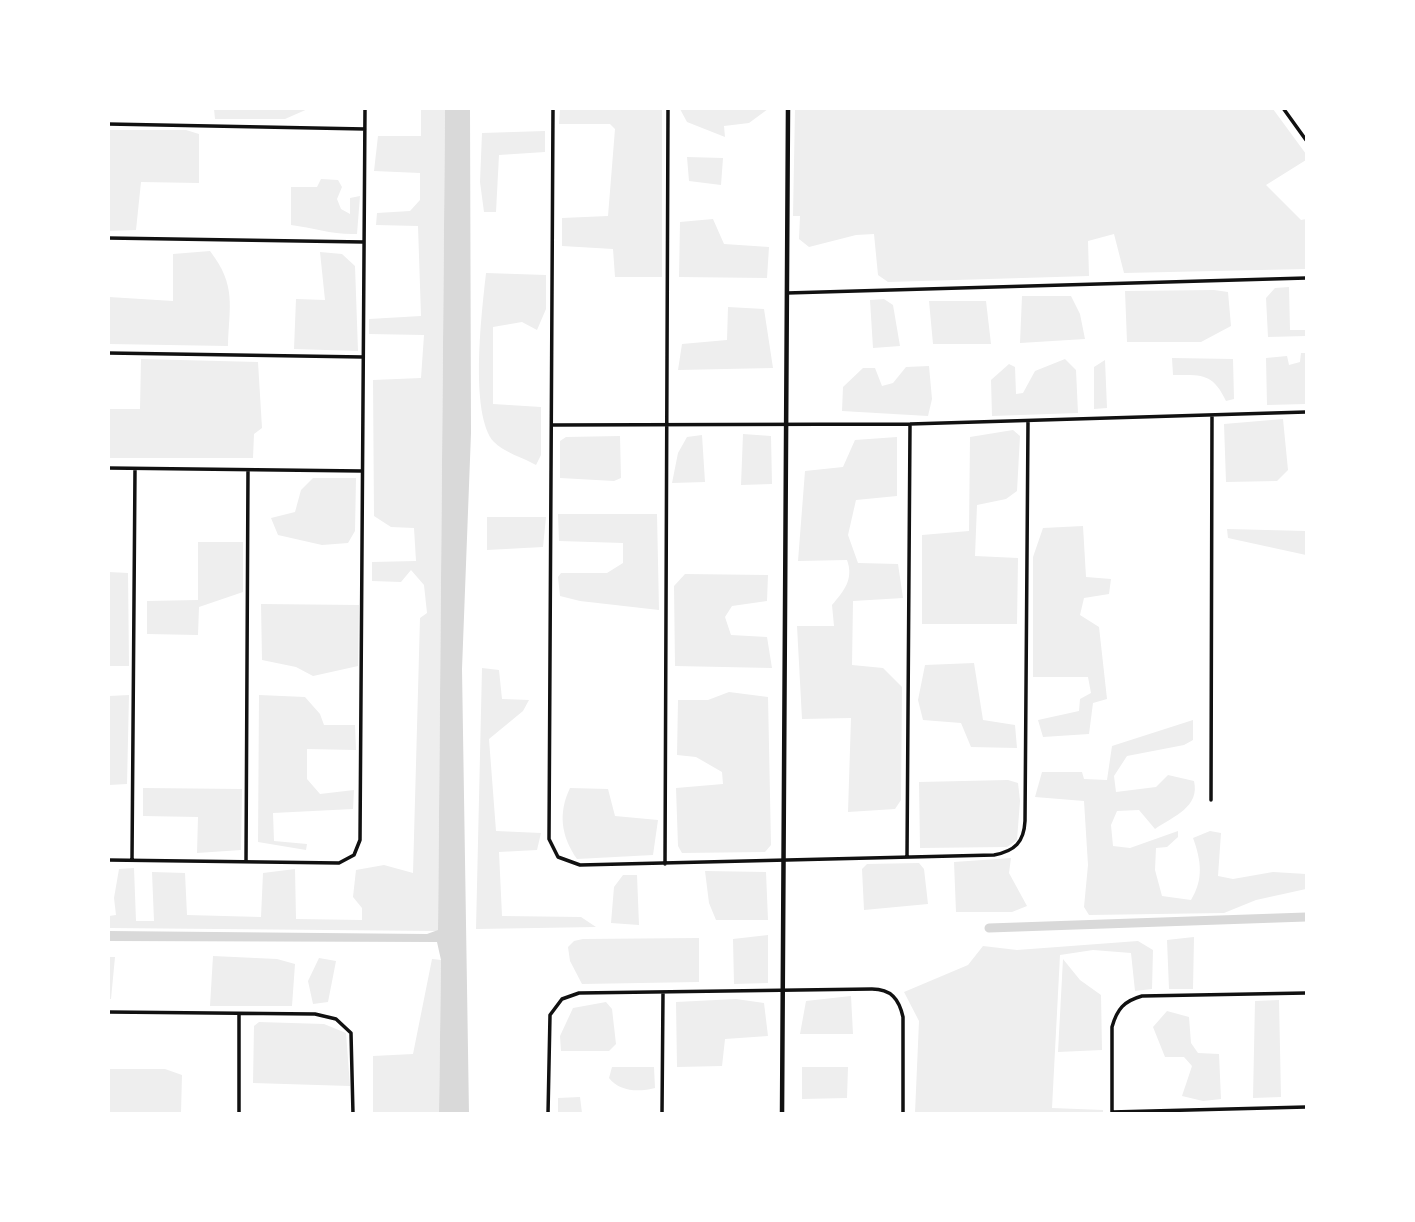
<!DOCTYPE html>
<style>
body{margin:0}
#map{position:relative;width:1415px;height:1222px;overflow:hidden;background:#fff;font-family:Helvetica,sans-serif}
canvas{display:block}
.frame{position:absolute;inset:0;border:110px solid #fff;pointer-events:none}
</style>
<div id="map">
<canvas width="1415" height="1222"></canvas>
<div class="frame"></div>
</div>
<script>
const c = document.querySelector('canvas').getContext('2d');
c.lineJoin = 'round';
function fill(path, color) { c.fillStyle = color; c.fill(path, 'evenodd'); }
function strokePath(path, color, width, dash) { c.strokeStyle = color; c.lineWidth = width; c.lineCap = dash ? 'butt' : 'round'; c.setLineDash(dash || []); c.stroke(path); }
const green = new Path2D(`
 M310,108L285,119H215L214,109Z
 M421,109H445L438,931L109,928V916L116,915L114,898L119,869L134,868L136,921H154L152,872L185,873L187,915L261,917L263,873L295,869L296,919L362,920V908L353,897L356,870L384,865L413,873L420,618L427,613L424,585L411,570L401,582L372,581V562L416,561L414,528L391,527L374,516L373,380L421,378L424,335L369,334V319L421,316L418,226L376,225L377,213L410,211L420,200V173L374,171L378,136H421Z
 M560,109H662V277H615L613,249L562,246V218L608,216L615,129L610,124H559Z
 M680,109H768L749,123L724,126L725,137L687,122Z
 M795,109H1273L1306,154V160L1266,185L1301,220L1306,219V269L1124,273L1114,234L1088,241L1089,276L888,282L878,275L874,234L856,235L809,247L799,239L800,216H793Z
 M108,130H186L199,134V183L141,182L136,230L109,231Z
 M545,131V152L499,155L496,212H484L480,182L482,133Z
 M687,157L723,158L721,185L689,181Z
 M321,179L338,180L342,187L337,199L341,209L350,214V198L360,196L357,234C333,235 314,228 291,225V187H317Z
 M713,219L724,244L769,247L767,278L679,277L680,222Z
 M210,251C237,286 229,306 228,346L109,344V297L173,301V254Z
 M320,252L342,254L355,266L358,351L294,349L296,299L325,300Z
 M486,273L546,275V309L537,330L522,322L493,327V404L541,407V455L536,465C524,458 503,452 494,442C469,414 482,310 486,273Z
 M1289,287L1290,330H1306V336L1268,337L1266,298L1275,288Z
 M1214,290L1228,292L1231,326L1201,342H1127L1125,291Z
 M1022,296H1071L1080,314L1085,339L1020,343Z
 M884,299L893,305L900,346L873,348L870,300Z
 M929,301H986L991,344H933Z
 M728,307L764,309L773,368L678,370L682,344L727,340Z
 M1301,353H1306V404L1267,405L1266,358L1287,356L1289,365L1300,362Z
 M1172,358L1233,359L1234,399L1226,401C1213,373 1202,375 1173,375Z
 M141,359L258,362L262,428L254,434L253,458H109V409H140Z
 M1065,359L1076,370L1078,413L992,416L991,380L1009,364L1015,367L1016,394L1023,393L1035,371Z
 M1105,360L1107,408L1094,409V367Z
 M929,366L932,399L928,416L842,411L843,387L863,368H875L882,386L893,383L906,367Z
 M1283,419L1288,470L1277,481L1226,482L1224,424Z
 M1013,430L1020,436L1017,491L1006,499L977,505L975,556L1018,558L1017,624H922V535L969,531L970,437Z
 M743,434L771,436L772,484L741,485Z
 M702,435L705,482L672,483L678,453L687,437Z
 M620,436L621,478L614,481L560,478V441L566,437Z
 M897,437V496L856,500L848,535L858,563L898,564L903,598L853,601L852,665L883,668L902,687L901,800L895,809L848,812L851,718L802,719L797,626H834L832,605C844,591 854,579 847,560L798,561L805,471L843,467L855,440Z
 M313,478H356L355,531L348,543L322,545L278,535L271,518L295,512L301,490Z
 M558,514H657L659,610L580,601L560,596L558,577L561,573H607L623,563V543L559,541Z
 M487,517H546L543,547L487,550Z
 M1083,526L1086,577L1111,579L1109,594L1084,598L1080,615L1099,627L1107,699L1093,703L1089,734L1043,737L1038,720L1079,711L1080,699L1091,693L1088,677H1033V557L1043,528Z
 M1227,529L1306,531V555L1228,538Z
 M198,542H243V592L199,607L198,635L147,634V601L198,600Z
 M109,572L128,573L129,666H109Z
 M685,574L768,575L767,601L732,606L725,617L731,635L767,637L772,668L675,666L674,586Z
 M261,604L359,605L358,666L313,676L296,667L262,660Z
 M974,663L983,720L1015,725L1017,748L971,747L961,723L923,720L918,700L925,665Z
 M482,668L499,670L502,699L529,700L523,711L489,739L496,831L541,833L537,850L499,852L502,916L581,917L596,927L476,929Z
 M729,692L768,697L771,845L765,852L682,853L678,846L676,788L723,784L722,772L696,757L677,755L678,700H708Z
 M129,695L127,784L109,785V696Z
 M259,695L305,697L320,714L324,725H355L356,750L307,749V779L320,794L354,790L353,809L273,813L274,841L307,844L306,850L258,842Z
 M1193,720V740L1184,745L1127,756L1114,776L1116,792L1156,787L1168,775L1194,781C1200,807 1174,816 1155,829L1139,810L1117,811L1111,825L1113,846L1130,848L1178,831V837L1167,847L1156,848L1155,870L1162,896L1191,900C1204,879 1201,860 1193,838L1210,831L1221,833L1218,876L1233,879L1273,872L1306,874V889L1256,900L1224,913L1089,915L1084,907L1088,865L1084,801L1035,797L1042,772H1082L1084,779L1107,780L1112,746Z
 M1008,780L1018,783L1020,801L1017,840L1007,847L920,848L919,782Z
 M143,788L242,789L241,850L197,853L198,817L143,816Z
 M570,788L608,789L615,816L658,820L653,855L577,859C561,836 558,813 570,788Z
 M1011,858L1009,873L1027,906L1012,912H956L954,862Z
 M919,863L924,869L928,904L864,910L862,869L867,864Z
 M705,871L766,872L768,920H716L709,903Z
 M623,875H637L639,925L611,923L614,887Z
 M768,935V983L734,984L733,939Z
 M1194,937L1193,989H1169L1167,940Z
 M699,938V982L582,984L570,961L568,947L574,941L583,939Z
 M1138,941L1153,950L1152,989L1135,991L1131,953L1093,950L1060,955L1052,1108L1103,1110V1113H915L919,1021L904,992L968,965L983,946L1017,950Z
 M213,956L277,959L295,964L292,1006H210Z
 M109,957H115L111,999H109Z
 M319,958L336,961L328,1002L313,1004L308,981Z
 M432,959L441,960L439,1113L373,1114V1056L413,1054Z
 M1063,959L1080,980L1101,995L1102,1050L1058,1052Z
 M851,996L853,1034H800L806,1001Z
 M736,999L764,1003L768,1036L725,1039L722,1066L677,1067L676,1002Z
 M1279,1000L1281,1097L1253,1098L1255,1001Z
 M606,1002L612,1009L616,1044L609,1051H561L560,1036L573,1008Z
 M1167,1011L1189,1017L1191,1043L1198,1053L1219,1054L1221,1099L1203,1101L1182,1096L1192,1066L1184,1057H1165L1153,1027Z
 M259,1022L324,1024L346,1033L350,1086L253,1083L254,1026Z
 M612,1067H654L655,1088C639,1092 620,1092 609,1078Z
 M802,1067H848L847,1098L802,1099Z
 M109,1069H165L182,1075L181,1113H109Z
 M580,1097L582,1113H558V1098Z`);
const water = new Path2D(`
 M445,109H470L471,433L462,669L469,1114L439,1113L441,960L437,942L108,941L109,931L427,934L438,930Z`);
const canal = new Path2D(`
 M989,928L1306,917`);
const minor = new Path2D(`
 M553,108L549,839L558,857L580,865L994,855C1015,851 1024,842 1025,821L1028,422
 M1283,108L1306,140
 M108,124L365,129
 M108,238L364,242
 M787,293L1306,278
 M108,353L363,357
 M552,425L910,424L1306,412
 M108,468L362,471
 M1211,800L1212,415
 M907,857L910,425
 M108,860L339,863L354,855L360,840L365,108
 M132,860L135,469
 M246,862L248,470
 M665,864L668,108
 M108,1012L315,1014L336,1019L351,1033L353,1114
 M1112,1112L1306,1107
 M239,1114V1014
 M548,1114L550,1015L562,999L579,993L872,989C891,989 899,999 903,1017V1114
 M662,1114L663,993
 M1112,1114V1027C1117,1009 1124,1001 1142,996L1306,993`);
const tertiary = new Path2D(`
 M782,1114L788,108`);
fill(green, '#eee');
fill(water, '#d9d9d9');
strokePath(canal, '#d9d9d9', 9);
strokePath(minor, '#111', 3.5);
strokePath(tertiary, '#111', 4.5);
</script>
